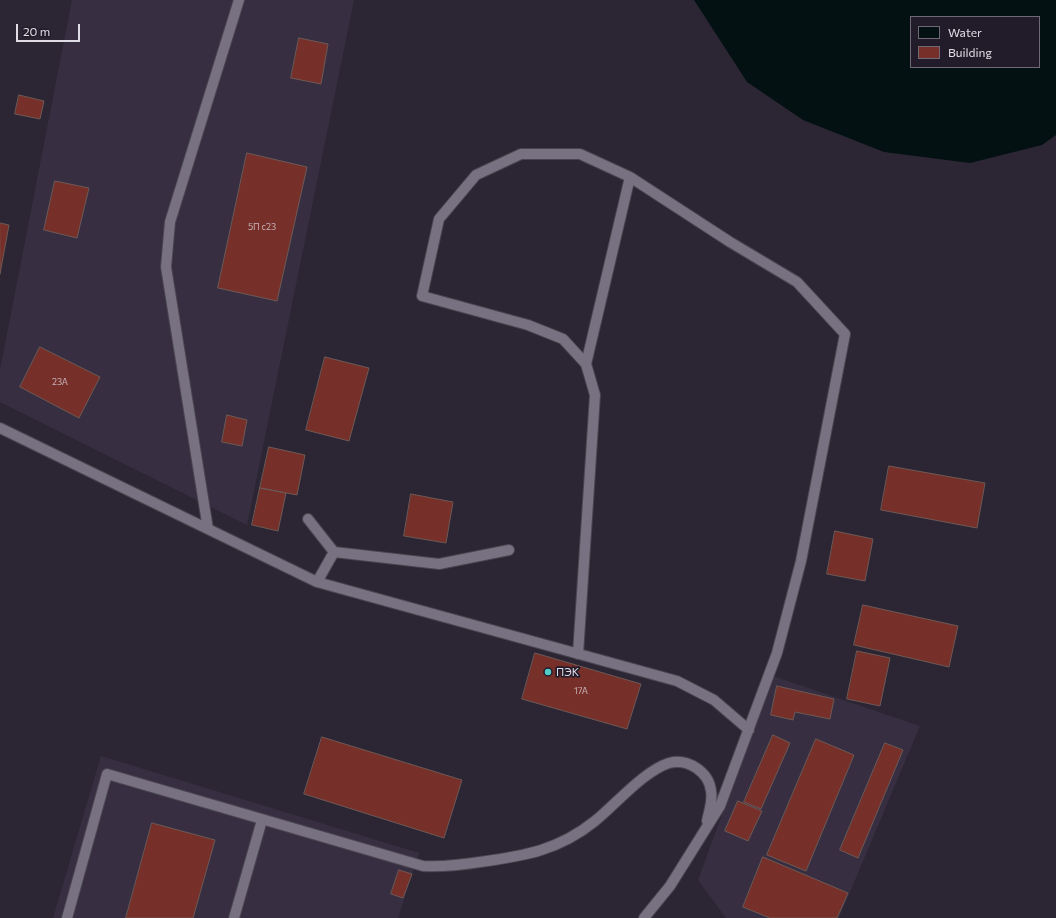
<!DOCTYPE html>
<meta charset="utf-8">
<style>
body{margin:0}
#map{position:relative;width:1056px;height:918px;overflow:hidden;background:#2c2634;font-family:Commissioner,sans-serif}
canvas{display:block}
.legend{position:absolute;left:910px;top:16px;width:130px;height:52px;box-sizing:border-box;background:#221c2a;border:1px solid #6e6975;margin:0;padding:5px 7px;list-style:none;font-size:12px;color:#e1dde6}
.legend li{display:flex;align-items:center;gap:8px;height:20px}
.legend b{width:20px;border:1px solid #6e6975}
.scale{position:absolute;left:16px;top:24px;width:64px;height:18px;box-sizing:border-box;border:2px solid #e1dde6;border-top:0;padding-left:5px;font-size:12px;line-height:14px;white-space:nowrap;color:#e1dde6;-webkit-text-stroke:3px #221c2a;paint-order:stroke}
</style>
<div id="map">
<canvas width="1056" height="918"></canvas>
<ul class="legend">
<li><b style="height:11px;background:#041112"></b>Water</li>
<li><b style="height:11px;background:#773029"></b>Building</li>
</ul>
<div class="scale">20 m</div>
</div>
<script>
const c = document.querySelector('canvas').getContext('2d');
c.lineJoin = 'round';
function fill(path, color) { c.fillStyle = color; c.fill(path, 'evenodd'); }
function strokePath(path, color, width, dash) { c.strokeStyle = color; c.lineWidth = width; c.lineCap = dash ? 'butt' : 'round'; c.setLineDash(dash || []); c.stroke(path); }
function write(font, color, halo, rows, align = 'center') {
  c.font = font + ' Commissioner,sans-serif'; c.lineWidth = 3.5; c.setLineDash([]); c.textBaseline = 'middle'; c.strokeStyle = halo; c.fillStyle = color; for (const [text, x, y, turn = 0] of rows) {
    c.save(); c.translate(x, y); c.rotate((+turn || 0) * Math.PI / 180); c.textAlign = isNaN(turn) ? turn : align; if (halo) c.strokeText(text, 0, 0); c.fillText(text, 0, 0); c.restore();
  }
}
const built = new Path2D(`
 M72,0H354L247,525L0,402V370Z
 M773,676L920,726L839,918H726L698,880Z
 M101,756L419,853L398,918H53Z`);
const water = new Path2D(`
 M694,0H1056V135L1042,145L970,163L884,152L803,120L747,82ZM911,17H1039V67H911Z`);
const building = new Path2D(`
 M299,38L328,44L321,84L291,78Z
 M19,95L44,101L40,119L15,114Z
 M247,153L307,167L277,301L218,288Z
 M55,181L89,188L77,238L44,230Z
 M0,223L9,225L0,274Z
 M40,347L100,377L79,418L20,387Z
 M325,357L369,368L349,441L306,430Z
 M227,415L247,420L242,446L222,442Z
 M269,447L305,455L297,495L260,488Z
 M889,466L985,483L977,528L881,510Z
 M260,488L286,493L278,531L252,525Z
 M411,494L453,502L446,543L404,536Z
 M835,531L873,539L865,581L827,574Z
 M863,605L958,626L949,667L854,645Z
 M857,651L890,658L880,706L847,699Z
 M535,653L641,684L627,729L522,699Z
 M777,686L834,699L830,719L795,712L793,720L771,715Z
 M773,735L790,743L761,809L744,802Z
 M322,737L462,780L444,838L304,794Z
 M816,739L854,755L806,871L767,855Z
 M885,743L903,750L858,858L840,850Z
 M738,801L762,811L748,841L725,831Z
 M152,823L215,840L193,918H126Z
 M763,857L848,893L837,918H770L743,907Z
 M399,870L412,874L403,898L391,894Z`);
const lane = new Path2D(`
 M586,364L630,177
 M0,428L317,582L677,681L714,700L749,730
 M308,519L334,552
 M208,529L166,267L170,222L239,0
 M317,582L334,552L439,564L509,550
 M578,654L595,395L586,364L563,339L528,325L422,296L439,219L476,175L521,154H580L630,177L730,242L797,282L845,334L801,561L777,653L720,806L670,886L644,918
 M67,918L107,774L423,866C443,867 461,865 480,862C525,856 559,850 595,821C616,804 644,771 669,763C688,758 709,772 711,791C713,801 709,811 707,821
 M234,918L262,820`);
const markers = [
 [548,672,4,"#53cdca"]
];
const numberNames = [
 ["5П с23",262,227],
 ["23А",60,382],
 ["17А",581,691]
];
const poiNames = [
 ["ПЭК",556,672]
];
fill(built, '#372f41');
fill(water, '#041112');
fill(building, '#773029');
strokePath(building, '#6d5956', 1);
strokePath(lane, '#494550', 12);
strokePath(lane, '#787181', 10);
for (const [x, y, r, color] of markers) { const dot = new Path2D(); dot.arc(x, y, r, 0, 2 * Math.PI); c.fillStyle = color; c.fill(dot); strokePath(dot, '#221c2a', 1.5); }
write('9px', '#c6b2b7', null, numberNames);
write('11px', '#e1dde6', '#221c2a', poiNames, 'left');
</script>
